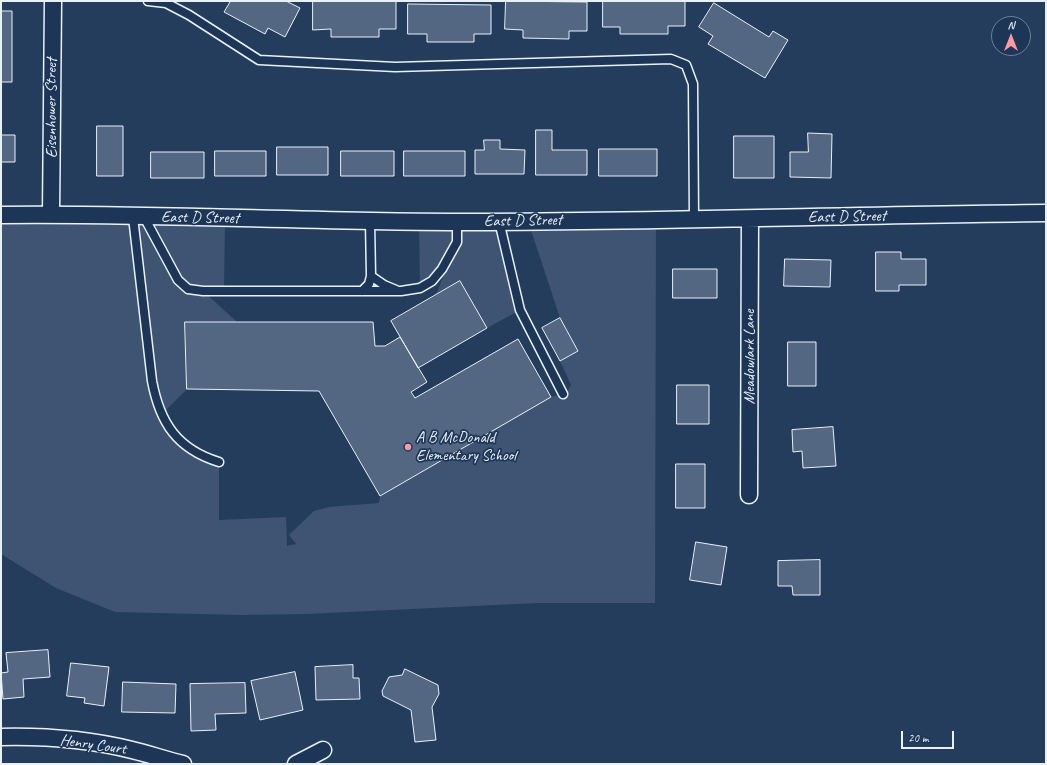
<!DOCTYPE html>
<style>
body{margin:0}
#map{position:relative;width:1047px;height:765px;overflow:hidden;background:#253d5d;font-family:Caveat,sans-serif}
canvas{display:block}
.frame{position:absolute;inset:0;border:2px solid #e8f1f8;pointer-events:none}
.north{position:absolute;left:991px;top:16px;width:40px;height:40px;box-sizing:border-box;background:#1d3557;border:1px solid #6e8097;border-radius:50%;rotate:0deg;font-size:11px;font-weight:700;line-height:16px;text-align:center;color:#e8f1f8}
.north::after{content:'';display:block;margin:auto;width:14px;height:18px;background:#ff9aa2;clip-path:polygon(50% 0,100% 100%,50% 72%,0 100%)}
.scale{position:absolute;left:901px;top:731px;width:53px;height:18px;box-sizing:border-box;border:2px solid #e8f1f8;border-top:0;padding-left:5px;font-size:12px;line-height:14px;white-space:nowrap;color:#e8f1f8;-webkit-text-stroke:3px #1d3557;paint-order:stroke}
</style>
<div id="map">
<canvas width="1047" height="765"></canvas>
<div class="frame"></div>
<div class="north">N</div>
<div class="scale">20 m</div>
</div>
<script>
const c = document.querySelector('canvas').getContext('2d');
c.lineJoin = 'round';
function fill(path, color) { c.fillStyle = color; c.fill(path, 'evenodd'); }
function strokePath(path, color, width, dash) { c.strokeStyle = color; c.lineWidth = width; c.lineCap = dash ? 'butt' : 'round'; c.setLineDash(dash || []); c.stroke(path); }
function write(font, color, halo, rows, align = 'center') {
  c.font = font + ' Caveat,sans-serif'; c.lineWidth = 3.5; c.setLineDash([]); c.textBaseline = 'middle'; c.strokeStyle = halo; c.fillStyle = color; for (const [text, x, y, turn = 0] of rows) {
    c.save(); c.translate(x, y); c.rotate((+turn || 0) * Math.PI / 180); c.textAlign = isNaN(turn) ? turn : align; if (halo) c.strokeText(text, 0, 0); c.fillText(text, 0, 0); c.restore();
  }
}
const green = new Path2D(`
 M1,215L225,219L224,291H203L237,322H185L187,389L161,415L177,439L219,462V520L286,517L287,546L296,544L289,535L314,511L329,507L379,503L380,496L551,397C561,395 567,394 571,385L560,361L578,351L560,318L528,221L656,219L655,603H537L307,614L241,615L115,612L56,588L1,554Z
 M419,221H499L520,310L487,328L460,282L436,295L450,259L420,288Z`);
const building = new Path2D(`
 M227,1H286L300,8L285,37L268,28L265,34L224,12L230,2Z
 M313,1H396V29H379V37H331V29L313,30Z
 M506,1L587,2V31H569V39L523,38V30L505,29Z
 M603,1H685V26H668V34H620V27H603Z
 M714,3L769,37L773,31L788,40L765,78L708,44L713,36L699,27Z
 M408,4L491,5V34H474V42H427V34H408Z
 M1,11H12V82H1Z
 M97,126H123V176H97Z
 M536,130H552V150H587V175H536Z
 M808,133L832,134L831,178L790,177V152H808Z
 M1,135H15V162H1Z
 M734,136H774V178H734Z
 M484,140H500V149L525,150L524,174H475V150H484Z
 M277,147H328V175H277Z
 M599,149H657V176H599Z
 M215,151H266V176H215Z
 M341,151H394V176H341Z
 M404,151H465V176H404Z
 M151,152H204V178H151Z
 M876,252H901V259H926V285H899V291H876Z
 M785,259L831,260L830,287L784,286Z
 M673,269H717V298H673Z
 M460,281L487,328L418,368L391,321Z
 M560,318L578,351L560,361L542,328Z
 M185,322H373L375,346H385L400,337L427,382L411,392L415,398L518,339L551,397L380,496L319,391L187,389Z
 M788,342H816V386H788Z
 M677,385H709V424H677Z
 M833,427L836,466L803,468L802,451L793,452L792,430Z
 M676,464H705V508H676Z
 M696,542L727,547L721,585L690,580Z
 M820,560V595H793L792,586H778V561Z
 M48,650L50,677L23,679L24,697L3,699L1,673L8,672L6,653Z
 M71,663L109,667L104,706L84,703L85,698L67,696Z
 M353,665V678H359L360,699L316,700L315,667Z
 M405,669L438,685L439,694L432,707L436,740L415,742L411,710L383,696L382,691L389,677L402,675Z
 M295,672L303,710L260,720L251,681Z
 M123,682L176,684L175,713L122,712Z
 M245,683L246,713L215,714L216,730L191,731L190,684Z`);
const service = new Path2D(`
 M148,1L166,3L189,15L259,60L395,67L671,59L686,65L693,84L694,218
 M133,217L152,381C160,423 177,449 219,462
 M144,217L178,280L188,289L203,291H401L420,288L432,281L442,269L457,242V222
 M499,221L520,310L563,394
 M371,276L384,285L396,290
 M362,291L369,284L371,276L370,221`);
const minor = new Path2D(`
 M51,214L53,1
 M1,215C153,213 306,222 458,222C654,222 850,215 1046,213
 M749,495L750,219
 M1,737C44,736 91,740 132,750C149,754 166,760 183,764
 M296,764L323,750`);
const markers = [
 [408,447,4,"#ff9aa2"]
];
const streetNames = [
 ["Eisenhower Street",52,108,-90],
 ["East D Street",847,217,-1],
 ["East D Street",200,218,1],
 ["East D Street",523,221,-1],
 ["Meadowlark Lane",750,357,-90],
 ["Henry Court",93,745,8]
];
const poiNames = [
 ["A B McDonald",416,438],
 ["Elementary School",416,456]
];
fill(green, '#3e5472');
fill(building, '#536782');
strokePath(building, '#e8f1f8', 1);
strokePath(service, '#e8f1f8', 11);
strokePath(minor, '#e8f1f8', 19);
strokePath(service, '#1d3557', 8);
strokePath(minor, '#1d3557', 16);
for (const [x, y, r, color] of markers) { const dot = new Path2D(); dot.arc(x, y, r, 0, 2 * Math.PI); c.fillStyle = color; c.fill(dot); strokePath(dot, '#1d3557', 1.5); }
write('16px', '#e8f1f8', '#1d3557', streetNames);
write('16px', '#e8f1f8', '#1d3557', poiNames, 'left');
</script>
